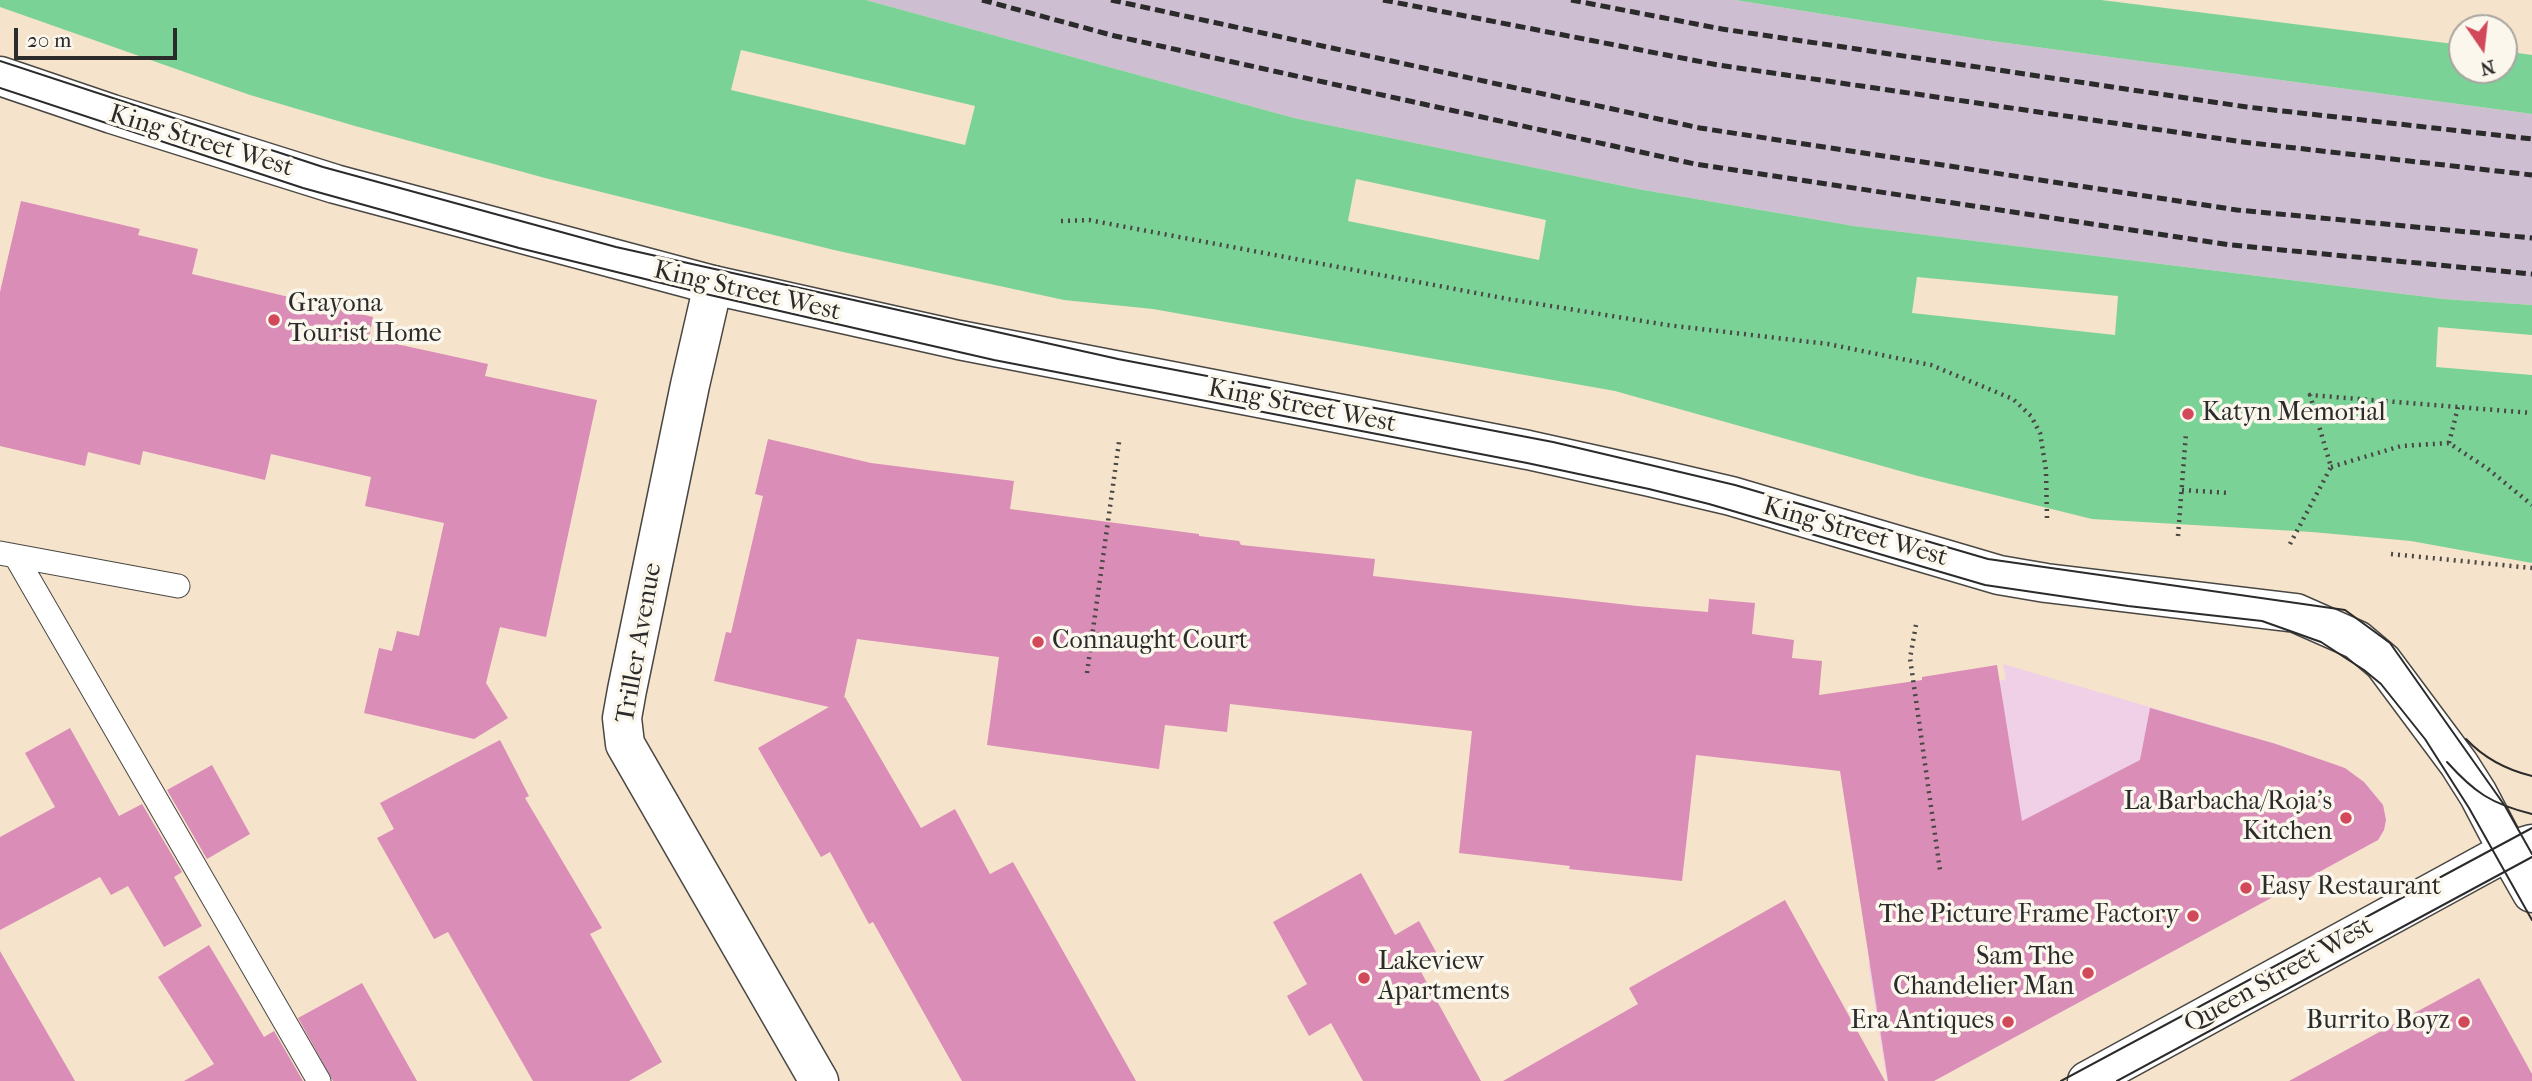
<!DOCTYPE html>
<meta charset="utf-8">
<style>
body{margin:0}
#map{position:relative;width:2532px;height:1081px;overflow:hidden;background:#f6e3cb;font-family:"IM FELL French Canon",serif}
canvas{display:block}
.north{position:absolute;left:2448px;top:14px;width:70px;height:70px;box-sizing:border-box;background:#fbf7ec;border:2px solid #a8a59f;border-radius:50%;rotate:166deg;font-size:19px;font-weight:700;line-height:28px;text-align:center;color:#2b2b2b}
.north::after{content:'';display:block;margin:auto;width:24px;height:32px;background:#d1495b;clip-path:polygon(50% 0,100% 100%,50% 72%,0 100%)}
.scale{position:absolute;left:14px;top:28px;width:163px;height:32px;box-sizing:border-box;border:4px solid #2b2b2b;border-top:0;padding-left:9px;font-size:21px;line-height:24px;white-space:nowrap;color:#2b2b2b;-webkit-text-stroke:5px #fbf7ec;paint-order:stroke}
</style>
<div id="map">
<canvas width="2532" height="1081"></canvas>
<div class="north">N</div>
<div class="scale">20 m</div>
</div>
<script>
const c = document.querySelector('canvas').getContext('2d');
c.lineJoin = 'round';
function fill(path, color) { c.fillStyle = color; c.fill(path, 'evenodd'); }
function strokePath(path, color, width, dash) { c.strokeStyle = color; c.lineWidth = width; c.lineCap = dash ? 'butt' : 'round'; c.setLineDash(dash || []); c.stroke(path); }
function write(font, color, halo, rows, align = 'center') {
  c.font = font + ' "IM FELL French Canon",serif'; c.lineWidth = 7; c.setLineDash([]); c.textBaseline = 'middle'; c.strokeStyle = halo; c.fillStyle = color; for (const [text, x, y, turn = 0] of rows) {
    c.save(); c.translate(x, y); c.rotate((+turn || 0) * Math.PI / 180); c.textAlign = isNaN(turn) ? turn : align; if (halo) c.strokeText(text, 0, 0); c.fillText(text, 0, 0); c.restore();
  }
}
const built = new Path2D(`
 M2003,664L2276,744L2364,782L2383,805L2386,820L2384,830L2378,840L1934,1081H1887L1868,963L2034,937L1999,681L2006,679Z`);
const industrial = new Path2D(`
 M866,0H1735L1992,41L2532,114V305L2444,299L1854,226L1638,189L1294,118Z`);
const green = new Path2D(`
 M0,0H866L1294,118L1638,189L1854,226L2444,299L2532,305V335L2438,327L2436,367L2532,375V563L2411,541L2312,532L2092,519L1918,476L1615,391L1153,309L1064,300L834,250L545,178L355,126L250,95L0,7ZM741,50L975,106L965,145L731,90ZM1356,179L1546,220L1539,260L1348,221ZM1917,277L2118,296L2115,335L1912,313Z
 M1735,0H2101L2462,45V70H2504V51L2532,55V114L1992,41Z`);
const building = new Path2D(`
 M21,201L140,229L138,235L198,249L192,274L373,317L369,338L488,364L485,376L597,400L546,637L500,627L486,683L508,718L474,739L364,713L379,648L392,651L397,631L419,636L444,523L365,506L371,477L271,454L265,480L143,451L140,465L88,452L85,466L0,446V292Z
 M768,439L871,463L1014,481L1010,509L1199,534V536L1239,541L1241,545L1375,559L1373,576L1637,606L1708,612L1709,599L1755,603L1752,634L1794,640L1792,658L1822,661L1819,695L1922,680V677L1997,665L2022,821L2140,760L2150,708L2276,744L2345,768L2364,782L2383,805L2386,820L2384,830L2378,840L1934,1081H1888L1840,771L1696,755L1682,881L1569,869L1570,866L1459,853L1472,731L1230,704L1227,732L1165,725L1159,769L987,745L999,657L857,639L844,698L845,697L921,828L955,809L990,874L1013,862L1136,1081H962L873,922L869,924L830,852L821,857L758,748L829,707L714,681L726,632L731,633L763,496L755,494Z
 M70,728L119,816L142,804L182,872L174,877L202,926L164,947L128,886L111,895L100,877L0,930V837L55,807L25,753Z
 M500,740L529,796L525,798L602,928L590,934L662,1062L629,1081H533L448,932L434,939L377,838L394,829L380,803Z
 M212,765L250,834L207,859L167,790Z
 M1361,873L1395,935L1419,921L1441,961L1421,972L1481,1081H1363L1331,1023L1309,1036L1287,996L1307,984L1273,922Z
 M1785,900L1885,1081H1503L1638,1004L1629,988Z
 M209,945L264,1037L274,1031L303,1081H184L214,1064L158,977Z
 M0,951L75,1081H0Z
 M2479,978L2532,1074V1081H2289Z
 M362,983L417,1081H333L298,1018Z`);
const path = new Path2D(`
 M1061,221L1089,220L1508,299L1667,325L1828,344L1931,365L2013,399L2031,416L2040,433L2046,470L2047,519
 M2449,443L2458,407
 M2331,467L2401,446L2449,443L2488,469L2532,505
 M2182,490L2229,493
 M2178,536L2186,433
 M2290,544L2331,467L2310,395L2532,413
 M2391,554L2532,568
 M1916,625L1910,658L1940,870
 M1087,673L1119,442`);
const service = new Path2D(`
 M0,553L178,586
 M16,557L319,1081`);
const minor = new Path2D(`
 M713,285L690,385L627,690L622,718L625,744L819,1081`);
const tertiary = new Path2D(`
 M2508,851L2532,893`);
const secondary = new Path2D(`
 M0,76L112,114L335,184L713,285L959,340L1528,450L1650,477L1731,496L1999,575L2046,583L2296,613L2357,640L2383,662L2459,764L2478,794L2508,851
 M2087,1081L2508,851L2532,844`);
const tram = new Path2D(`
 M0,61L323,167L616,247L1118,359L1553,442L1735,485L1988,559L2345,610L2390,643L2505,806L2532,854
 M0,88L303,188L519,248L710,295L994,360L1527,463L1649,489L1709,504L1985,585L2128,606L2262,621L2321,642L2364,670L2381,684L2425,739L2469,808L2532,920
 M2466,739C2484,758 2507,770 2532,776
 M2447,762C2474,792 2491,804 2532,814
 M2061,1081L2532,828
 M2117,1081L2532,857`);
const rail = new Path2D(`
 M982,0L1115,36L1695,164L2231,245L2532,274
 M1111,0L1700,128L2237,210L2532,238
 M1383,0L1718,65L2243,142L2532,175
 M1571,0L1722,29L2247,107L2532,139`);
const markers = [
 [274,320,7,"#d1495b"],
 [2188,414,7,"#d1495b"],
 [1038,642,7,"#d1495b"],
 [2346,818,7,"#d1495b"],
 [2246,888,7,"#d1495b"],
 [2193,916,7,"#d1495b"],
 [2088,973,7,"#d1495b"],
 [1364,978,7,"#d1495b"],
 [2008,1022,7,"#d1495b"],
 [2464,1022,7,"#d1495b"]
];
const streetNames = [
 ["King Street West",201,142,17],
 ["King Street West",747,292,13],
 ["King Street West",1302,407,11],
 ["King Street West",1855,533,16],
 ["Triller Avenue",640,643,-80],
 ["Queen Street West",2279,976,-29]
];
const poiNames = [
 ["Grayona",288,305],
 ["Tourist Home",288,335],
 ["Katyn Memorial",2202,414],
 ["Connaught Court",1052,642],
 ["La Barbacha/Roja’s",2332,803,"right"],
 ["Kitchen",2332,833,"right"],
 ["Easy Restaurant",2260,888],
 ["The Picture Frame Factory",2179,916,"right"],
 ["Sam The",2074,958,"right"],
 ["Chandelier Man",2074,988,"right"],
 ["Lakeview",1378,963],
 ["Apartments",1378,993],
 ["Era Antiques",1994,1022,"right"],
 ["Burrito Boyz",2450,1022,"right"]
];
fill(built, '#efd0e6');
fill(industrial, '#cdbed2');
fill(green, '#7ad297');
fill(building, '#d98db7');
strokePath(service, '#494743', 25);
strokePath(minor, '#494743', 41);
strokePath(tertiary, '#494743', 41);
strokePath(secondary, '#494743', 41);
strokePath(path, '#494743', 4.5, [2, 5]);
strokePath(service, '#fff', 23);
strokePath(minor, '#fff', 38);
strokePath(tertiary, '#fff', 38);
strokePath(secondary, '#fff', 38);
strokePath(tram, '#2b2b2b', 2);
strokePath(rail, '#2b2b2b', 5, [10, 5]);
for (const [x, y, r, color] of markers) { const dot = new Path2D(); dot.arc(x, y, r, 0, 2 * Math.PI); c.fillStyle = color; c.fill(dot); strokePath(dot, '#fbf7ec', 2.5); }
write('26px', '#2b2b2b', '#fbf7ec', streetNames);
write('26px', '#2b2b2b', '#fbf7ec', poiNames, 'left');
</script>
